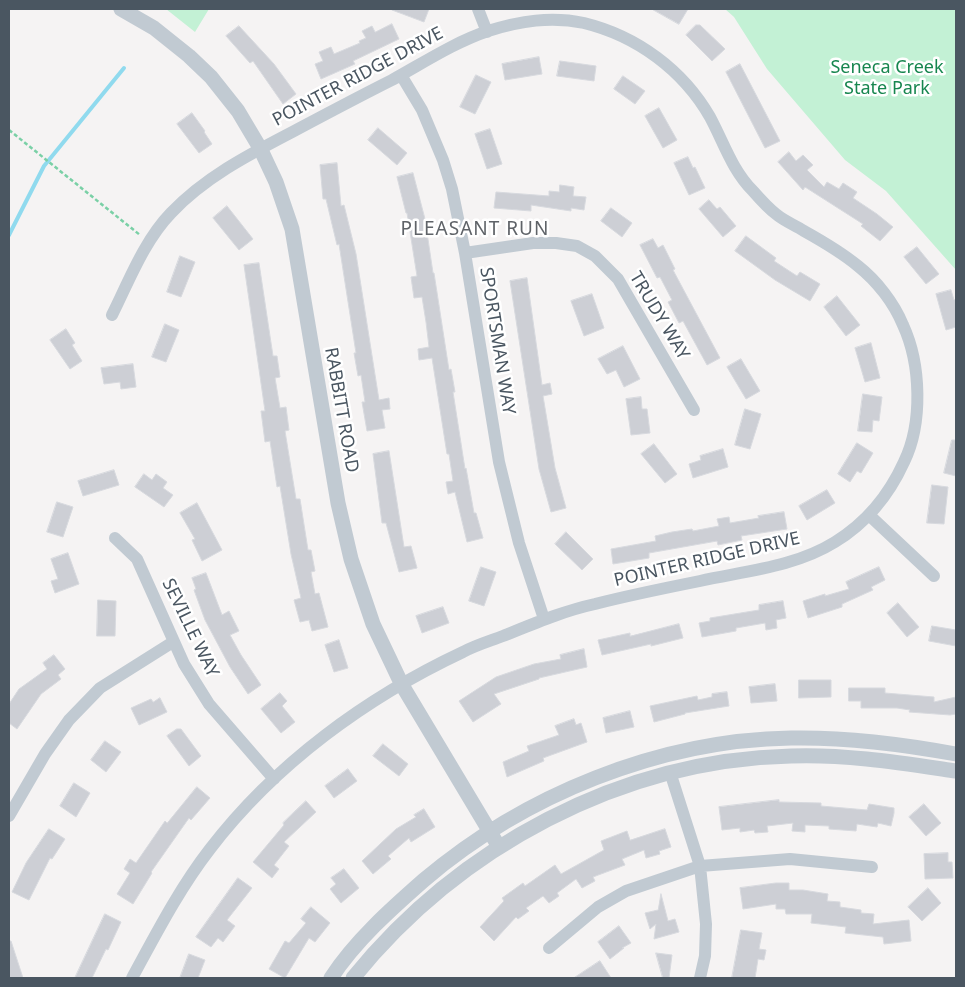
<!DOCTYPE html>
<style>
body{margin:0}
#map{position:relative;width:965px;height:987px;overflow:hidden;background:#f5f3f3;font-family:"Noto Sans",sans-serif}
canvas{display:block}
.frame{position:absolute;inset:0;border:10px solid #4a5661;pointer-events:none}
</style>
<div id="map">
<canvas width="965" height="987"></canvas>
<div class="frame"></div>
</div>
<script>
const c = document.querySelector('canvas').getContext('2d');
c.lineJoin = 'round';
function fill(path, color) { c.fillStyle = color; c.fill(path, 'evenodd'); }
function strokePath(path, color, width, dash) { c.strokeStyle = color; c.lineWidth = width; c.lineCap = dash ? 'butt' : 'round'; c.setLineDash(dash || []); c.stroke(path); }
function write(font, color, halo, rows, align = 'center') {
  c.font = font + ' "Noto Sans",sans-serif'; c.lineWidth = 5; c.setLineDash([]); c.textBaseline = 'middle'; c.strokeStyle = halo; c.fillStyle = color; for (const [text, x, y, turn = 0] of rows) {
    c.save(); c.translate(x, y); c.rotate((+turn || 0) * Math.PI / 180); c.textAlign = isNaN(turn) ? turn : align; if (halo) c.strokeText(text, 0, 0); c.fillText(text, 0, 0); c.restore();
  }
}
const green = new Path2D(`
 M166,9H209L195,32Z
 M725,9H956V270L886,191L845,160L767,69L734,17Z`);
const stream = new Path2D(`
 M9,235L44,166L124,68`);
const building = new Path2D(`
 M392,9H429L424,22L392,10Z
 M652,9H688L679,24Z
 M392,24L399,39L353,61L355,64L321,79L315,64L323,61L319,52L331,47L334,54L360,43L359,41L366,38L362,31L372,26L375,32Z
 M696,25H700L725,49L712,61L686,35Z
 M239,26L274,64L296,94L283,104L253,61L250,63L226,36Z
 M539,57L542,74L505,80L502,64Z
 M560,61L596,66L594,81L557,76Z
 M740,64L780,141L765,148L726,72Z
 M476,75L491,82L475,114L460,107Z
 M623,76L645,91L635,104L614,89Z
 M659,108L677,140L663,148L645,116Z
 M192,113L205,131L204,132L212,144L199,153L177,124Z
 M378,128L407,153L397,165L368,140Z
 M490,129L502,164L487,169L475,134Z
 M789,152L796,161L803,155L813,165L807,170L824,187L827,182L839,189L843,183L857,192L853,198L877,214L893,227L880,241L861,226L863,224L805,187L803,190L778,162Z
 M688,157L693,168L695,167L705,188L689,195L674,163Z
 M337,163L341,206L344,205L356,254L379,400L389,398L390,409L382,410L385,428L367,431L362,402H365L361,375L358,376L354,353H356L339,244L337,245L326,199H323L320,165Z
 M413,173L425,219L433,273H434L449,370L451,369L455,392H453L465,469L466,468L474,513H476L483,538L467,542L455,492L448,494L446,482L453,481L449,454H447L432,358L419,360L418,349L429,347L426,322L422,297L414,298L411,277L417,276L407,213H406L397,177Z
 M560,185L574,187L573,196L586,197L584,210L571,208V211L531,205V211L494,208L496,192L549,196V191L559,192Z
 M709,200L717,209L720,207L736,226L723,237L699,209Z
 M227,206L253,239L239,250L213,218Z
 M611,208L632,223L622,237L601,221Z
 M746,236L776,258L774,261L797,276L800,272L820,284L810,301L775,280L735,251Z
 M653,239L658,248L663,245L675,269L673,270L720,358L707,365L683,321L679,323L668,302L672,300L660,277L657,278L640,245Z
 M917,247L939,274L926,284L904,257Z
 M180,256L195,262L181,297L167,292Z
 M259,263L273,356H277L280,377L275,378L280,408L286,407L289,430L285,431L296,499H300L308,550H311L315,571L311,572L315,594L319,593L328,627L312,631L309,620L300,622L294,600L301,598L291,554L280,486L277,487L270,441L265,442L261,411H265L244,265Z
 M527,278L542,385L550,383L552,394L543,396L555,468L566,508L551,512L539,469L510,281Z
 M951,290L954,300L956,299V327L946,330L936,294Z
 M592,294L604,328L584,336L571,301Z
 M837,296L860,325L846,336L824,307Z
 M165,324L179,330L166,362L152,357Z
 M66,329L75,343L72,345L82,361L70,369L50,340Z
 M871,343L880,378L865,382L855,348Z
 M623,346L640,379L624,387L616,370L607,374L598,359Z
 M741,359L760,391L746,399L727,367Z
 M133,364L136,387L121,389L120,382L104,384L101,368Z
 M863,394L882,397L879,421L873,420L872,432L858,431Z
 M641,397L642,409H647L650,433L631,435L626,399Z
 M745,409L761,414L750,449L735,445Z
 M952,440H956V476L944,473Z
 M857,443L873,453L861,473L857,471L850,482L838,474Z
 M654,444L677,474L665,483L641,454Z
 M723,449L728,467L693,478L689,464L701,460L700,456Z
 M389,451L404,547L411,546L417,568L399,572L386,523H382L373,454Z
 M114,470L119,485L83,496L78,481Z
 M144,474L152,480L156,474L167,482L163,488L173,495L164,507L135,487Z
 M932,485L948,487L944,524L927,523Z
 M827,490L835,503L807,520L799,506Z
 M57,502L73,507L63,537L47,532Z
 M197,503L222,550L202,561L192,540L195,539L180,513Z
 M784,512L787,529L741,536L742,540L718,545L717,541L649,553V558L613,564L611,549L656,541L655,536L672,532L692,529L693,531L719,526L717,519L729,517L730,523L759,518L758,516Z
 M566,532L593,559L582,570L555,544Z
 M68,553L79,584L55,593L51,581L58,579L51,559Z
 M481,567L496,572L484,606L469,601Z
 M879,567L885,580L871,587L873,590L842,604V607L808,618L803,601L825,594V596L849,589L846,582Z
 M206,573L222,615L229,611L239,631L230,635L241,655L261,685L248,694L230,667L205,620L194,590L196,589L192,578Z
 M98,600L116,601L115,636H97Z
 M783,601L786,618L776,620L777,628L766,630L765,623L736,628V631L702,637L699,623L710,621V618L759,610V605Z
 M898,603L919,627L907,637L887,613Z
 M443,607L449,623L422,633L416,616Z
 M679,624L683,638L651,646V644L602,655L598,640L630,633V636Z
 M932,626L956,630V646L929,641Z
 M339,640L348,668L334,672L325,645Z
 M584,649L587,667L539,678V679L494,694L501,704L473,722L459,701L496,677L534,664L561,659L560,655Z
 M54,655L65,669L58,675L61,679L41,694L17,729L9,723V704L19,689L47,669L43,663Z
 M799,680H831V697L799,698Z
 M775,684L777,701L751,703L749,687Z
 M849,688H885V693L934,697V702L956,697V714L950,715L909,712L910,710L897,708H861V701H849Z
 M727,692L729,706L685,713V714L654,722L650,706L697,696L698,700L712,697V694Z
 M280,693L287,701L282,706L295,722L281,733L261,709Z
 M160,698L167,712L139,725L131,708L151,699L153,702Z
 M630,711L634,727L606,733L603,718Z
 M574,719L576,725L581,723L587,742L543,758L544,761L507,777L503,762L529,751L527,746L559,735L555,726Z
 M177,729H181L201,756L189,766L167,736Z
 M105,741L121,752L106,772L91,760Z
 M383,744L408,764L399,776L373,756Z
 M348,769L357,781L334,798L325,786Z
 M74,783L90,793L76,817L60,806Z
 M197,787L210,798L191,820L189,818L151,872L152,873L133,904L117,894L130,873L124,869L130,859L136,863L165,821L167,823Z
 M779,800V802L821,803V806L867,810L869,804L894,808V813L891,826L878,823L877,827L857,824L856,831L829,829V826L805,825V832L792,831L793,823L767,826L768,832L755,833L754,830L740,832V828L722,830L719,807Z
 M306,801L316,812L284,842L289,846L274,865L279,869L272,878L253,862L284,825L283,823Z
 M924,804L941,823L926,836L909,817Z
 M424,809L435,827L411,842L409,838L388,856L391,859L373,874L362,861L396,829L416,817L414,815Z
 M49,829L65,839L52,859L50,858L29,900L12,892L26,863Z
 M665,829L671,847L659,851L660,854L646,858L644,850L622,859L625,865L593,877L595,881L582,888L576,879L557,893L559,896L549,903L543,896L526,908L529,911L518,919L516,917L494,941L480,927L504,901L502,898L523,883L525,886L555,865L561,874L604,850L601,841L627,831L630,840Z
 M948,853V862H952L953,878L925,879L924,854Z
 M344,869L359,888L341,903L330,889L336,884L331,878Z
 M238,878L252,888L227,920L235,926L223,942L218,938L211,947L196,937Z
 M776,883H789V890H803L828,894L827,901L840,902V907L861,910V913L874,914L873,924L909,920L911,941L884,944L883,937L845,933L846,927L811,923L812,914H786L785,909H776V904L743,909L740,888Z
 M928,888L941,903L922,921L908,907Z
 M661,894L668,921L675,919L679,932L654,939L656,924L650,929L645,913L658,910Z
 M311,907L330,923L315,942L309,938L285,978L269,969L285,941L289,943L306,923L301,919Z
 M105,914L121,922L108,950L106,949L92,978H75Z
 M619,926L631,943L622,948H624L610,959L598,942Z
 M741,930L762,933L759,949L766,950L764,960L758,959L755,978H732Z
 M9,941H11L23,978H9Z
 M656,953L672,955L669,978H663Z
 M189,954L205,960L198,978H180Z
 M600,961L611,978H574Z`);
const path = new Path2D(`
 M9,130L140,235`);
const minor = new Path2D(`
 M478,9L487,32
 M401,75L422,110L443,160L452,189L465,253L499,462L519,543L544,619
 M465,253L533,243H556L577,246L595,256L618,279L694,410
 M112,315C129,281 144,241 171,213C206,176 252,153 296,130C328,113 360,96 392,80C423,63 455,42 488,31C520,21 551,16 584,23C637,36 683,70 710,117C724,143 732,170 753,191C760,199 768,208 776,214C784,221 795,225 804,231C822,241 841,252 858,266C877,281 894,303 903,325C921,364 923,423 904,462C889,495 866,523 835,542C795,567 745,571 700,581C665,588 630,595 595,604C563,611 533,624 503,636C490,641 476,645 463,652C367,697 275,764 210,849C179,889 156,934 132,978
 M869,515L934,576
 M115,538L137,559L184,664L209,704L274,779
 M670,772L700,866L706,924L705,956L700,978
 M9,816L45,754L69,720L100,688L173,642
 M549,948L598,907L626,891L700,866L790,859L872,867`);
const tertiary = new Path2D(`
 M121,9L154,28L189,56L211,77L238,111L260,148L276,182L292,229L338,503L351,559L373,624L402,685L499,847
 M331,978C355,941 391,909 424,880C524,795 659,740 791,738C846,737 902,744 956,754
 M353,978C459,847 620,760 791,756C846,754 901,763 956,771`);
const parkNames = [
 ["Seneca Creek",887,68],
 ["State Park",887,89]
];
const streetNames = [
 ["POINTER RIDGE DRIVE",358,77,-28],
 ["TRUDY WAY",659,316,59],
 ["SPORTSMAN WAY",497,341,81],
 ["RABBITT ROAD",341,410,80],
 ["POINTER RIDGE DRIVE",707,560,-13],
 ["SEVILLE WAY",190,628,64]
];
const neighbourhoodNames = [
 ["PLEASANT RUN",475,230]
];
fill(green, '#c3f1d5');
strokePath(stream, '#90daee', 4);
fill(building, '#cdcfd5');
strokePath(building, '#d7d9de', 1);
strokePath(path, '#7ad0a6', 2.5, [4, 2.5]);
strokePath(minor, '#c1cad2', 12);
strokePath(tertiary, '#c1cad2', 15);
write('18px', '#17864f', '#fff', parkNames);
write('18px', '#4a5661', '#fff', streetNames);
c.letterSpacing = '1px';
write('19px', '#5f6368', '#fff', neighbourhoodNames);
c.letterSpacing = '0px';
</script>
